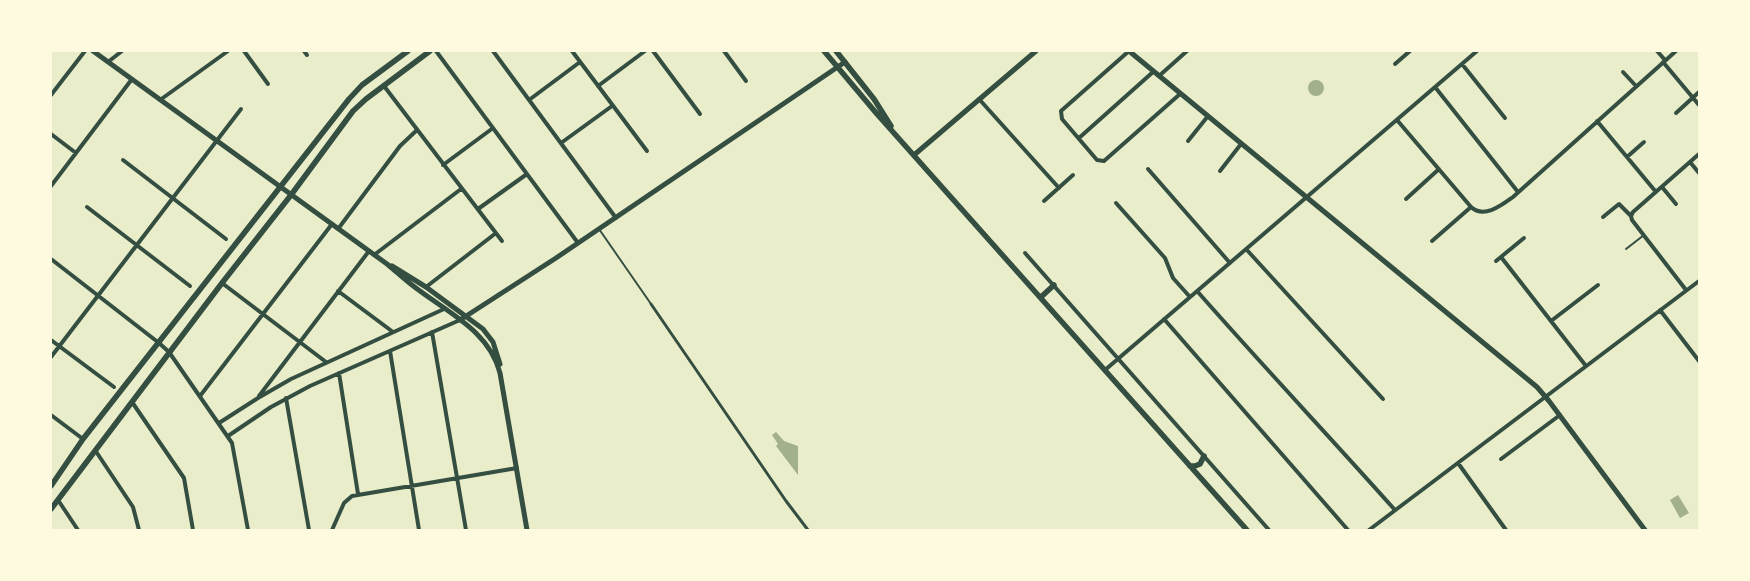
<!DOCTYPE html>
<style>
body{margin:0}
#map{position:relative;width:1750px;height:581px;overflow:hidden;background:#e9edc9;font-family:Ubuntu,sans-serif}
canvas{display:block}
.frame{position:absolute;inset:0;border:52px solid #fefae0;pointer-events:none}
</style>
<div id="map">
<canvas width="1750" height="581"></canvas>
<div class="frame"></div>
</div>
<script>
const c = document.querySelector('canvas').getContext('2d');
c.lineJoin = 'round';
function fill(path, color) { c.fillStyle = color; c.fill(path, 'evenodd'); }
function strokePath(path, color, width, dash) { c.strokeStyle = color; c.lineWidth = width; c.lineCap = dash ? 'butt' : 'round'; c.setLineDash(dash || []); c.stroke(path); }
const water = new Path2D(`
 M1308 88a8 8 0 1 1 16 0a8 8 0 1 1-16 0Z
 M776,432L784,441L798,446V475L776,446L778,444L772,435Z
 M1678,495L1689,513L1680,518L1670,500Z`);
const service = new Path2D(`
 M599,229L651,304
 M1626,249L1644,235`);
const pedestrian = new Path2D(`
 M651,304L786,501L808,530`);
const minor = new Path2D(`
 M244,51L268,84
 M304,51L307,55
 M436,51L578,243
 M493,51L616,218
 M572,51L647,151
 M653,51L700,114
 M724,51L746,81
 M1129,51L1061,111L1062,119L1097,160L1104,161L1180,94
 M1657,51L1665,60
 M108,62L122,51
 M1663,62L1699,105
 M1395,64L1410,51
 M1462,64L1505,118
 M1623,72L1636,86
 M1159,76L1187,51
 M384,86L502,241
 M598,86L645,51
 M1435,87L1518,192
 M51,95L85,51
 M979,99L1059,188
 M160,100L228,51
 M529,100L580,62
 M1676,113L1699,92
 M1397,120L1471,207C1484,219 1502,205 1513,197L1676,51
 M1597,121L1656,192
 M51,134L76,153
 M1079,138L1153,72
 M1188,141L1208,116
 M561,143L612,106
 M1627,157L1644,142
 M123,160L226,239
 M1690,162L1699,173
 M443,165L493,128
 M1148,169L1230,263
 M1220,171L1241,144
 M51,186L132,79
 M1662,187L1676,204
 M1406,199L1439,169
 M1044,201L1073,175
 M1116,203L1165,258L1173,278L1190,297
 M87,207L190,286
 M478,209L527,174
 M1631,216L1632,220L1686,290
 M1631,216L1633,212L1699,154
 M1603,217L1619,204L1631,216
 M338,229L400,146L417,130
 M1432,241L1471,207
 M1246,249L1383,399
 M1025,253L1269,530
 M374,255L461,189
 M1501,257L1586,366
 M51,259L159,343L169,352L232,443L248,530
 M1496,261L1524,238
 M222,283L326,362
 M426,287L496,233
 M338,291L393,332
 M1197,291C1262,365 1330,437 1395,510
 M1660,310L1699,361
 M1164,319L1348,530
 M1551,321L1598,285
 M432,332L466,530
 M51,340L114,387
 M390,351L419,530
 M51,357L241,109
 M1105,370L1477,51
 M339,373L358,494
 M200,396L332,224
 M259,396L369,251
 M286,398L309,530
 M132,402L184,478L193,530
 M51,415L83,439
 M219,423L258,398L291,379L444,309
 M228,436L271,407L310,386L460,320
 M95,450L133,507L139,530
 M1501,459L1560,415
 M1458,463L1506,530
 M58,500L78,530
 M332,530L344,503L352,496L517,468
 M1369,530L1699,281`);
const tertiary = new Path2D(`
 M93,51L387,264C398,273 408,283 420,291C451,314 490,333 500,373L527,530
 M1129,51L1537,387L1549,401L1645,530
 M914,155L1036,51
 M392,266L426,287L483,329L493,342L500,364
 M460,320L556,258L845,62`);
const secondary = new Path2D(`
 M824,51L877,114L1247,530
 M836,51L874,99L891,126
 M1041,297L1054,285
 M1190,466H1195L1200,464L1204,456
 M51,486L83,439L349,99L362,85L408,51
 M51,509L222,283L291,195L353,111L366,99L430,51`);
fill(water, '#a3b18a');
strokePath(service, '#344e41', 2);
strokePath(pedestrian, '#344e41', 3);
strokePath(minor, '#344e41', 4);
strokePath(tertiary, '#344e41', 5);
strokePath(secondary, '#344e41', 5.5);
</script>
